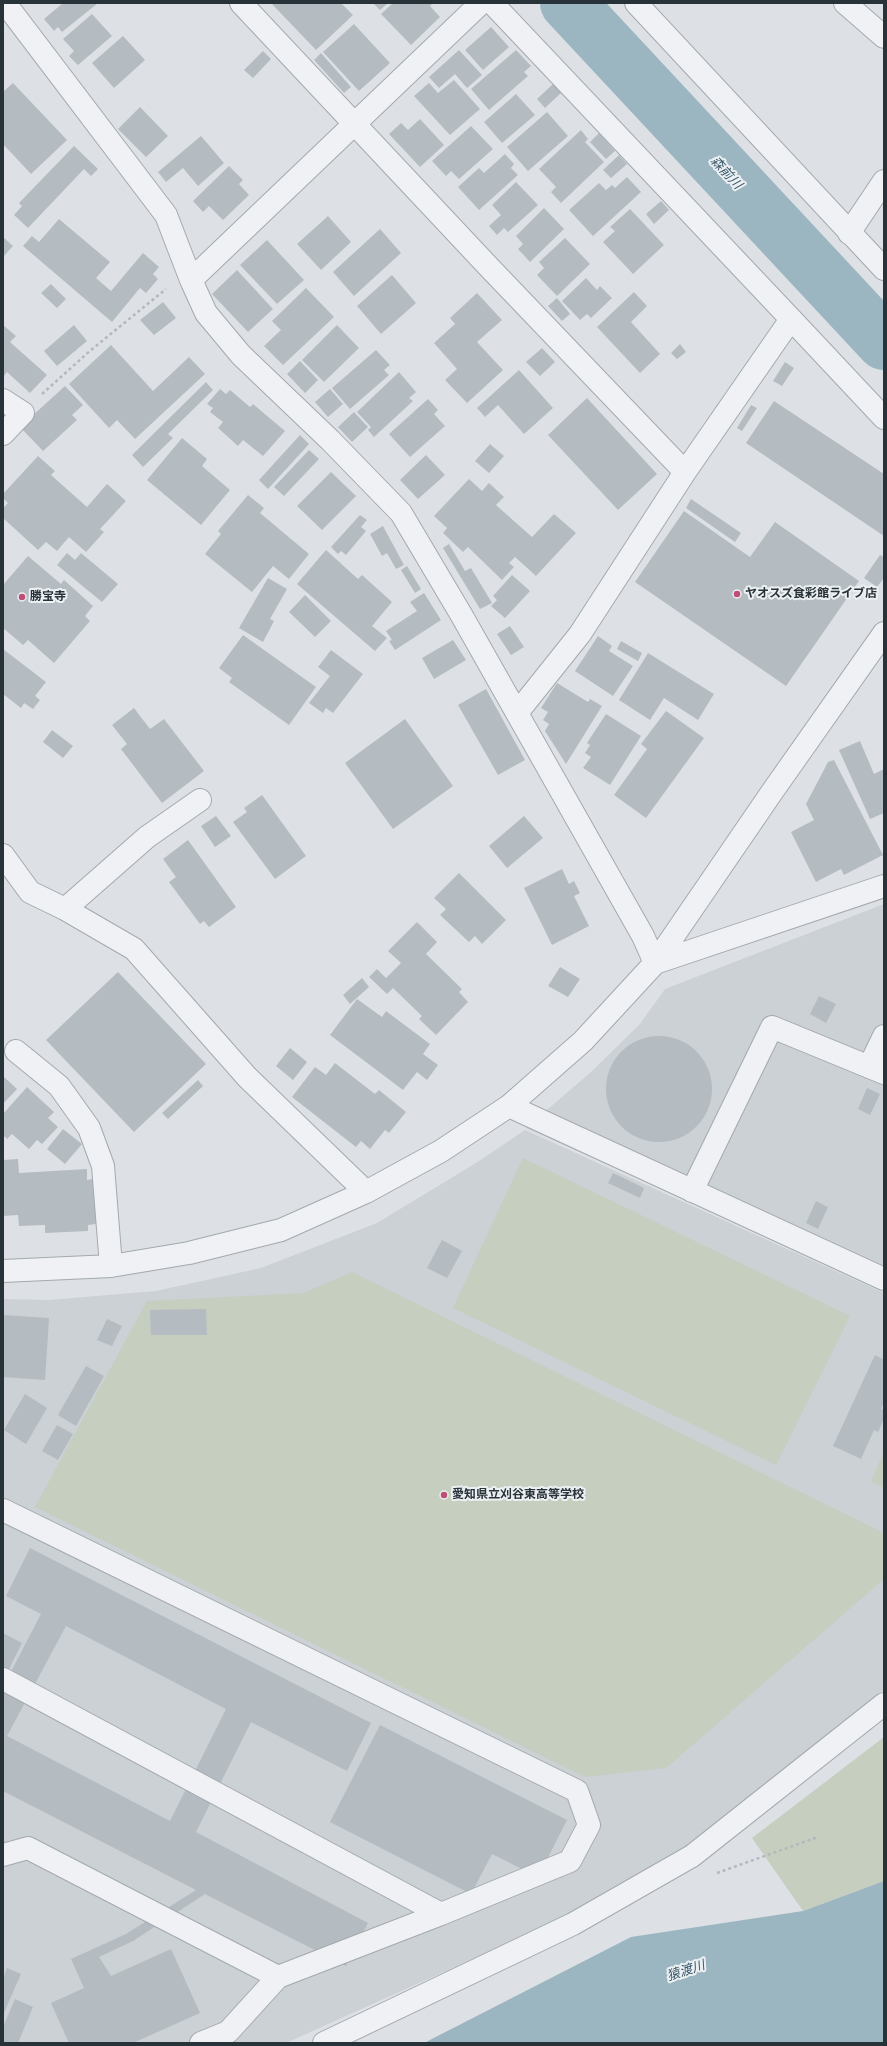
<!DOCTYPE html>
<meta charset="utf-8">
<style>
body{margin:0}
#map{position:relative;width:887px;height:2046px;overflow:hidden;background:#dde1e5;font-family:Rubik,sans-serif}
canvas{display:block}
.frame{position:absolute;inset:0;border:4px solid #283239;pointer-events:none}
</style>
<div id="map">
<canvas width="887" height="2046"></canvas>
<div class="frame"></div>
</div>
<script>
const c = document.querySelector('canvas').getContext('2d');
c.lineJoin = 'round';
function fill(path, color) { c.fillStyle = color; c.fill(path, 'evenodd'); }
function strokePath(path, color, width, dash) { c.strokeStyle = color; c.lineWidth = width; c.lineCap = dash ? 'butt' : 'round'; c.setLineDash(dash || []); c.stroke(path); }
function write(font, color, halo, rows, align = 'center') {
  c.font = font + ' Rubik,"Noto Sans JP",sans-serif'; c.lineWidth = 4; c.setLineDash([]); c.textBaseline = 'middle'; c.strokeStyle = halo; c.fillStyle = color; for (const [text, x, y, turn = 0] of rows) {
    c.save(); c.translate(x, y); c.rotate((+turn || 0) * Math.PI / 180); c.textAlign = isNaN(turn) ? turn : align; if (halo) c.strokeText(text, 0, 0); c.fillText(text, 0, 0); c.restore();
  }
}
const built = new Path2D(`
 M884,904V1288L526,1128L591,1072L640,1024L665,989Z
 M525,1130L884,1293V1689L684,1847L568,1916L286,2043H3V1299L49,1300L156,1291L261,1268L377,1223L476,1163Z`);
const green = new Path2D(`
 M523,1158L850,1316L776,1465L453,1308Z
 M352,1272L884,1533V1579L666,1768L585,1777L35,1507L147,1301L304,1293Z
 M884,1451V1488L871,1482Z
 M884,1737V1881L803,1911L752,1838Z`);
const water = new Path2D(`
 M884,1881V2043H424L631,1937L803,1911Z`);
const river = new Path2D(`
 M568,3L884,342`);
const building = new Path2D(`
 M63,3H98L62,32L58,27L54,31L44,19Z
 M271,3H341L353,15L316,50Z
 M373,3H388L380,10Z
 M393,3H433L430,6L440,17L411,45L381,14Z
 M92,14L112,36L78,65L69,56L74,51L63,39Z
 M354,24L390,63L359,91L323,52Z
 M491,27L509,47L483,70L465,50Z
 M123,36L145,60L114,88L92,63Z
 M459,50L482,75L467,88L455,74L439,88L429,77Z
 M516,50L531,66L524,72L528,76L489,110L471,89Z
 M263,51L271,59L253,78L244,70Z
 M321,53L351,87L344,93L314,60Z
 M454,80L480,109L450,135L414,96L429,83L438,93Z
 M13,83L67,140L31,174L3,144V92Z
 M553,84L561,93L545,108L537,99Z
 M516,94L535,115L502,143L484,122Z
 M140,107L168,136L146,157L118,129Z
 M547,112L568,136L528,171L507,147Z
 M420,119L444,145L420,167L389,134L401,123L408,130Z
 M471,126L493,149L459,179L451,171L446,176L432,161Z
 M581,130L588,139L585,142L604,162L561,203L551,192L556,187L539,169Z
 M599,133L615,151L606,159L590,142Z
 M201,136L224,163L198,186L183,168L166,182L158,172Z
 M74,146L98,169L91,176L84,169L28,228L14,215L22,206L19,203Z
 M505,154L514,164L511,168L518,175L479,210L458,187L479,168L484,173Z
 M619,155L627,164L611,178L603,170Z
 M229,166L243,180L239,184L249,195L223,220L209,206L203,212L193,201Z
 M627,177L641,192L593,236L569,210L599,183L606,190L612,185L615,188Z
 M516,182L538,205L508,232L504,228L497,235L489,226L501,215L492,205Z
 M661,201L669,210L654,224L646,214Z
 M544,208L564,229L530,262L518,249L523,244L516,236Z
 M630,209L664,245L633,274L603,242L615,231L610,227Z
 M328,216L351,242L321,270L297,244Z
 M59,219L110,262L96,278L111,291L143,253L159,267L153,274L158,279L146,293L140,288L112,322L23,246L32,236L39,242Z
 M380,229L401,253L354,296L333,272Z
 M3,237L13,246L3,257Z
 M565,238L590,264L557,296L537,275L544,268L539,262Z
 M267,240L304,280L277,304L240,265Z
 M237,270L273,309L248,332L212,294Z
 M392,275L416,303L381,334L357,306Z
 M586,278L597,290L600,286L612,298L591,318L587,314L580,320L562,301Z
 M51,284L66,299L57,308L41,293Z
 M306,288L334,317L283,365L264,346L281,330L272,321Z
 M634,292L647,306L631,322L660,354L640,373L597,327Z
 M477,293L502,320L477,342L503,370L467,403L445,380L457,369L434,343L455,324L450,318Z
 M557,298L570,314L562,321L548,306Z
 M163,302L176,318L154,335L140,320Z
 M3,325L16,336L10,342L47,375L30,393L7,372L3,377Z
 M74,325L87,341L57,366L44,351Z
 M337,325L359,348L324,382L302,360Z
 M680,344L686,352L677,359L671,353Z
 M111,345L153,391L189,357L205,374L135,439L117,420L109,428L69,384Z
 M542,348L555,362L540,376L526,362Z
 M376,350L390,365L384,370L389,375L350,409L332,388Z
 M300,361L318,380L305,393L287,374Z
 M785,362L794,368L782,386L773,381Z
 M519,370L553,408L524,434L498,405L485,417L477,408Z
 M399,372L416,392L409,398L413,401L374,437L368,430L371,427L357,412Z
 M206,382L213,390L168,434L173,438L143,467L132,455Z
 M65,386L83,405L72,415L77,420L43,451L20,427Z
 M220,389L226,394L230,390L250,407L253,404L285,431L263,456L243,440L238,446L218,428L223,422L210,412L213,408L207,404Z
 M330,389L343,404L328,417L315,402Z
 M587,398L657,474L618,510L548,435Z
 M428,399L438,410L434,414L445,426L410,457L389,434Z
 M774,401L884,474V536L746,443Z
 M751,405L757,408L742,431L737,428Z
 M354,412L368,427L352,442L338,427Z
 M300,435L309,444L268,489L259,480Z
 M182,438L207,459L202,466L230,490L201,525L147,480Z
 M490,444L504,456L489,473L475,461Z
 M309,450L319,459L284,496L274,487Z
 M426,455L445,475L418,499L400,480Z
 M38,456L55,471L51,475L87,507L107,484L126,501L100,529L104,532L86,552L69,537L57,551L46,542L38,550L3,518V508L8,503L3,498V494Z
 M331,472L356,496L322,530L297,506Z
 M469,479L482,491L489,483L504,497L496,505L532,537L554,514L576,533L536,576L515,557L509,563L514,567L502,580L468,547L463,552L443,533L447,528L434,516Z
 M248,495L264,508L260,513L309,554L289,579L273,566L252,592L205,554L221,534L218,531Z
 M691,499L741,533L735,542L686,508Z
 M684,511L750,557L775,522L859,581L786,686L635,582Z
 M360,515L367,520L361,527L366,531L346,555L341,551L338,554L331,547Z
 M383,526L404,565L396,569L387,553L382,556L370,534Z
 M449,544L465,571L471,568L492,603L480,609L443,548Z
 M326,550L358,579L362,575L392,602L372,626L387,638L375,651L297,584Z
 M67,553L75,560L81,553L118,584L102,602L57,565Z
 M880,555L884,557V578L877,587L864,578Z
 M28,556L61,584L64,580L93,606L85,616L90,621L54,663L28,640L23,645L3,628V585Z
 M407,566L421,589L415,593L401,570Z
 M512,575L530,591L505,618L491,606L497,600L493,596Z
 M268,578L287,589L270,619L274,621L263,642L239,628Z
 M424,593L441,620L395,650L389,641L392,640L386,631L417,611L410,602Z
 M305,595L331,621L315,637L289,612Z
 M510,626L524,647L511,655L497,634Z
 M243,635L316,687L289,725L229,682L232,678L219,668Z
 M598,636L612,646L609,651L633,666L613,696L575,671Z
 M453,640L466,660L434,679L422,658Z
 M621,641L642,653L638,661L617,649Z
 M3,649L46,682L35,696L40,700L33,709L24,703L21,708L3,694Z
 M331,650L363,674L333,713L326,708L323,713L309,703L330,676L318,667Z
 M648,653L714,694L698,720L664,698L650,720L619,700Z
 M557,683L588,702L590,699L602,706L566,764L545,731L549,724L543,720L548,712L541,708Z
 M486,689L525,760L498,775L458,705Z
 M134,708L150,729L164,719L204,771L162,803L121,749L127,744L112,725Z
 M666,711L704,738L646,818L614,795L647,749L641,744Z
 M606,714L641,736L610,785L583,768L591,757L585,753L590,745L587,743Z
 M405,719L453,786L393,829L345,763Z
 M52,730L73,746L63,758L43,742Z
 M860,741L874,774L884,769V813L870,819L839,750Z
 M834,760L883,855L844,875L841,869L816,882L791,832L814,820L806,804L828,762Z
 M262,795L306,856L275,879L233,822L247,812L244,808Z
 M216,816L231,836L215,847L201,826Z
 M524,816L543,838L507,868L489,846Z
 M188,840L236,907L209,927L204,921L200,924L169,882L176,877L163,859Z
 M562,869L569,884L574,881L580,893L574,896L589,926L552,945L524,888Z
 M459,873L506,920L482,944L475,936L469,942L440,915L446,909L434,898Z
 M417,922L437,942L426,954L462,989L459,992L468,1002L436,1035L419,1019L422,1016L393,988L387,994L369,977L377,969L386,978L401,963L388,951Z
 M560,967L580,979L568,997L548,986Z
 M118,972L206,1064L134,1132L46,1040Z
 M362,978L369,987L350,1004L343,995Z
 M819,996L836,1004L826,1023L810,1014Z
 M357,999L382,1017L386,1011L430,1044L423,1054L438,1065L427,1080L417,1072L403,1090L330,1035Z
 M606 1089a53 53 0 1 1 106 0a53 53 0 1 1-106 0Z
 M290,1048L307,1062L293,1080L276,1066Z
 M335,1063L375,1094L379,1090L406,1112L389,1133L385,1130L370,1149L361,1141L356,1147L292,1097L315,1067L326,1075Z
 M3,1076L17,1089L3,1104Z
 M198,1080L203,1086L168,1119L162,1113Z
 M27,1087L54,1112L48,1118L58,1127L42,1144L37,1140L29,1149L12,1134L7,1139L3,1135V1114Z
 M867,1088L880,1094L870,1115L858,1109Z
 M63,1129L82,1144L65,1164L47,1149Z
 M18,1159L19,1173L87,1169V1180L93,1179L96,1224L88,1225V1231L45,1233V1225L19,1226L18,1215L3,1216V1160Z
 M613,1173L644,1188L640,1198L608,1183Z
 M816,1201L828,1207L818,1229L806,1223Z
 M442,1240L462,1251L447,1278L427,1268Z
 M206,1309L207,1335H151L150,1310Z
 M3,1315L49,1318L45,1380L3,1377Z
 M107,1319L122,1326L112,1346L97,1340Z
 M875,1355L884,1360V1402L881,1409L884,1410V1419L878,1432L874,1430L861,1459L833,1446Z
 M86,1366L104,1376L76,1426L58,1415Z
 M25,1394L47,1408L26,1444L4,1430Z
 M57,1425L73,1434L58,1460L42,1451Z
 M30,1548L371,1723L347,1771L251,1722L196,1832L368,1923L346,1966L205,1894L133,1941L99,1957L111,1976L171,1949L200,2013L133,2043H69L51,2003L84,1988L71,1959L126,1934L196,1890L3,1791V1687L41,1614L6,1596ZM66,1626L226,1709L170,1821L7,1736Z
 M3,1633L22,1643L3,1681Z
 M380,1725L567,1820L538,1877L492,1854L471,1894L330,1822Z
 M7,1968L21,1974L3,2015V1979Z
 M15,1999L33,2007L18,2043H3V2027Z`);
const path = new Path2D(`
 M42,394L91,350L166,289
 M717,1873L818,1837`);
const minor = new Path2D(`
 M5,3L166,215L191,280L206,313L241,355L330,440L401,513L462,616L643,936L655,963L884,886
 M241,3L486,264L685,472L791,319L884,418
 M492,3L791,319
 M636,3L884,269
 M845,3L884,37
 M849,233L884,181
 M191,280L481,3
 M3,400L23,413L3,434
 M517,713L580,634L685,472
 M200,800L147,837L65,909L134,949L247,1077L366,1192
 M3,855L30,892L65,909
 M16,1051L59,1086L89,1128L103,1166L111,1266
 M869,1067L884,1036
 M509,1106L884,1279
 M692,1191L772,1027L884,1073
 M3,1271L111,1266L189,1253L281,1230L366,1192L441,1151L509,1106L583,1041L655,963L772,792L884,633
 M3,1510L577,1791L589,1825L570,1861L441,1914L3,1679
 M3,1855L28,1848L278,1977L441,1914
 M201,2043L228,2032L278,1977
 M324,2043L573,1924L692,1856L884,1704`);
const markers = [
 [737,594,4,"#bd4e76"],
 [22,597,4,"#bd4e76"],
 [444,1495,4,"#bd4e76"]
];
const poiNames = [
 ["ヤオスズ食彩館ライブ店",745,594],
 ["勝宝寺",30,597],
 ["愛知県立刈谷東高等学校",452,1495]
];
const waterNames = [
 ["森前川",726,173,47],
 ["猿渡川",686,1971,-18]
];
fill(built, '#cbd1d5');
fill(green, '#c6cebf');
fill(water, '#9bb6c1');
strokePath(river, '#9bb6c1', 56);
fill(building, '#b4bcc1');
strokePath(minor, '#a3a9ae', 24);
strokePath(path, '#b3b8bc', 2.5, [3, 3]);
strokePath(minor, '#eff1f4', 22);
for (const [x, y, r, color] of markers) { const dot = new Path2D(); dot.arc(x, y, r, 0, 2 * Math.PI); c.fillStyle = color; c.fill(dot); strokePath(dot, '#ecf0f3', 1.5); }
write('bold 12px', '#283239', '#ecf0f3', poiNames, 'left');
write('italic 13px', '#375768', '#ecf0f3', waterNames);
</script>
